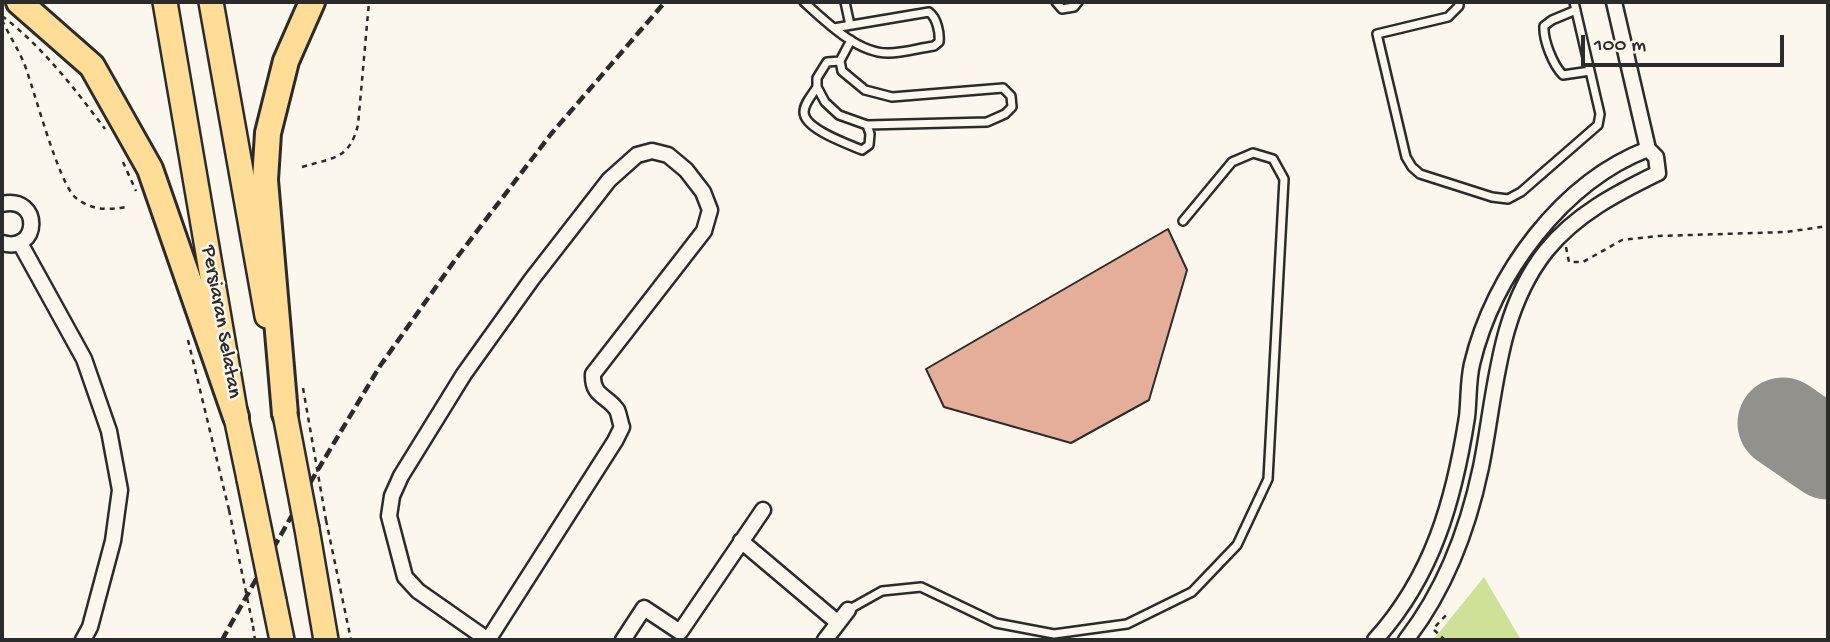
<!DOCTYPE html>
<style>
body{margin:0}
#map{position:relative;width:1830px;height:642px;overflow:hidden;background:#fbf7ec;font-family:"Gochi Hand",sans-serif}
canvas{display:block}
.frame{position:absolute;inset:0;border:4px solid #2b2b2b;pointer-events:none}
.scale{position:absolute;left:1581px;top:35px;width:203px;height:32px;box-sizing:border-box;border:4px solid #2b2b2b;border-top:0;padding-left:9px;font-size:21px;line-height:24px;white-space:nowrap;color:#2b2b2b;-webkit-text-stroke:5px #fbf7ec;paint-order:stroke}
</style>
<div id="map">
<canvas width="1830" height="642"></canvas>
<div class="frame"></div>
<div class="scale">100 m</div>
</div>
<script>
const c = document.querySelector('canvas').getContext('2d');
c.lineJoin = 'round';
function fill(path, color) { c.fillStyle = color; c.fill(path, 'evenodd'); }
function strokePath(path, color, width, dash) { c.strokeStyle = color; c.lineWidth = width; c.lineCap = dash ? 'butt' : 'round'; c.setLineDash(dash || []); c.stroke(path); }
function write(font, color, halo, rows, align = 'center') {
  c.font = font + ' "Gochi Hand",sans-serif'; c.lineWidth = 5; c.setLineDash([]); c.textBaseline = 'middle'; c.strokeStyle = halo; c.fillStyle = color; for (const [text, x, y, turn = 0] of rows) {
    c.save(); c.translate(x, y); c.rotate((+turn || 0) * Math.PI / 180); c.textAlign = isNaN(turn) ? turn : align; if (halo) c.strokeText(text, 0, 0); c.fillText(text, 0, 0); c.restore();
  }
}
const green = new Path2D(`
 M1484,577L1521,640H1433Z`);
const runway = new Path2D(`
 M1783,423L1828,454`);
const building = new Path2D(`
 M1168,229L1187,270L1149,400L1071,443L944,407L926,369Z`);
const path = new Path2D(`
 M2,16C42,46 75,89 105,129
 M2,20C9,35 18,49 24,63C34,89 59,185 76,198C93,211 107,210 126,207
 M123,162L136,191
 M302,167C334,157 349,160 358,125L369,2
 M1566,247L1569,262H1583L1622,240L1658,236L1786,232L1828,226
 M188,340L229,510
 M326,520L351,640
 M253,626L255,640
 M1445,640L1433,629L1448,613`);
const service = new Path2D(`
 M804,2C825,21 858,54 889,53C903,53 919,48 934,46L939,42C940,33 937,18 929,12L834,28
 M845,2L850,25
 M1056,2L1062,9L1074,7L1078,2
 M1459,2V6L1448,17L1377,34L1406,157L1412,167L1420,174L1492,197L1508,199L1521,192L1598,125L1600,114L1574,2
 M1576,10L1552,20L1544,26C1543,40 1553,65 1563,75L1590,71
 M840,61L827,62L817,78V87L825,102L839,115L867,125L987,122L1005,114L1012,107L1011,96L1003,88L892,97L865,90L842,71L840,61L851,40
 M817,87C813,94 804,103 804,112C804,129 848,144 862,150L869,145L870,134L867,125
 M848,610L882,591L921,587L996,623L1054,634L1127,624L1192,592L1237,545L1268,479L1284,179L1273,159L1253,153L1232,162L1183,221`);
const minor = new Path2D(`
 M2,204C42,195 40,254 2,243
 M20,243L84,359L109,431L120,490L113,541L90,627L83,640
 M741,541L837,622
 M488,640L615,441L622,427C620,422 619,414 617,410C607,395 592,397 593,374L704,231L710,210L703,192L686,170L668,155L652,151L637,155L609,180L532,279L464,374L401,476L392,496L389,516L405,577L418,591L488,640
 M623,640L644,608L680,632L763,510
 M825,640L848,610
 M1375,640C1433,576 1454,500 1467,417C1469,400 1468,381 1472,364C1493,275 1562,182 1648,149
 M1406,640C1445,590 1468,529 1481,467C1496,393 1497,313 1546,251C1576,214 1617,193 1658,173L1656,157L1648,149L1614,2`);
const primary = new Path2D(`
 M165,2L236,417L249,479
 M211,2L267,316
 M307,529L326,640
 M274,601L282,640`);
const trunk = new Path2D(`
 M19,2L92,66L150,169L236,417
 M285,414L265,180L268,133L286,61L312,2`);
const rail = new Path2D(`
 M222,640L310,483L380,366L455,260L551,134L665,2`);
const pathBridge = new Path2D(`
 M303,388L326,520
 M229,510L253,626`);
const primaryBridge = new Path2D(`
 M285,414L307,529
 M249,479L274,601`);
const streetNames = [
 ["Persiaran Selatan",220,322,80]
];
fill(green, '#cee196');
strokePath(runway, '#93918c', 91);
fill(building, '#e4ae99');
strokePath(building, '#2b2b2b', 2);
strokePath(service, '#2b2b2b', 12);
strokePath(minor, '#2b2b2b', 19);
strokePath(primary, '#2b2b2b', 28);
strokePath(trunk, '#2b2b2b', 30);
strokePath(path, '#2b2b2b', 2.5, [5, 5]);
strokePath(service, '#fbf7ec', 7);
strokePath(minor, '#fbf7ec', 14);
strokePath(primary, '#ffdd96', 23);
strokePath(trunk, '#ffdd96', 24);
strokePath(rail, '#2b2b2b', 4.5, [10, 5]);
strokePath(primaryBridge, '#2b2b2b', 28, []);
strokePath(pathBridge, '#2b2b2b', 2.5, [5, 5]);
strokePath(primaryBridge, '#ffdd96', 23);
write('21px', '#2b2b2b', '#fbf7ec', streetNames);
</script>
